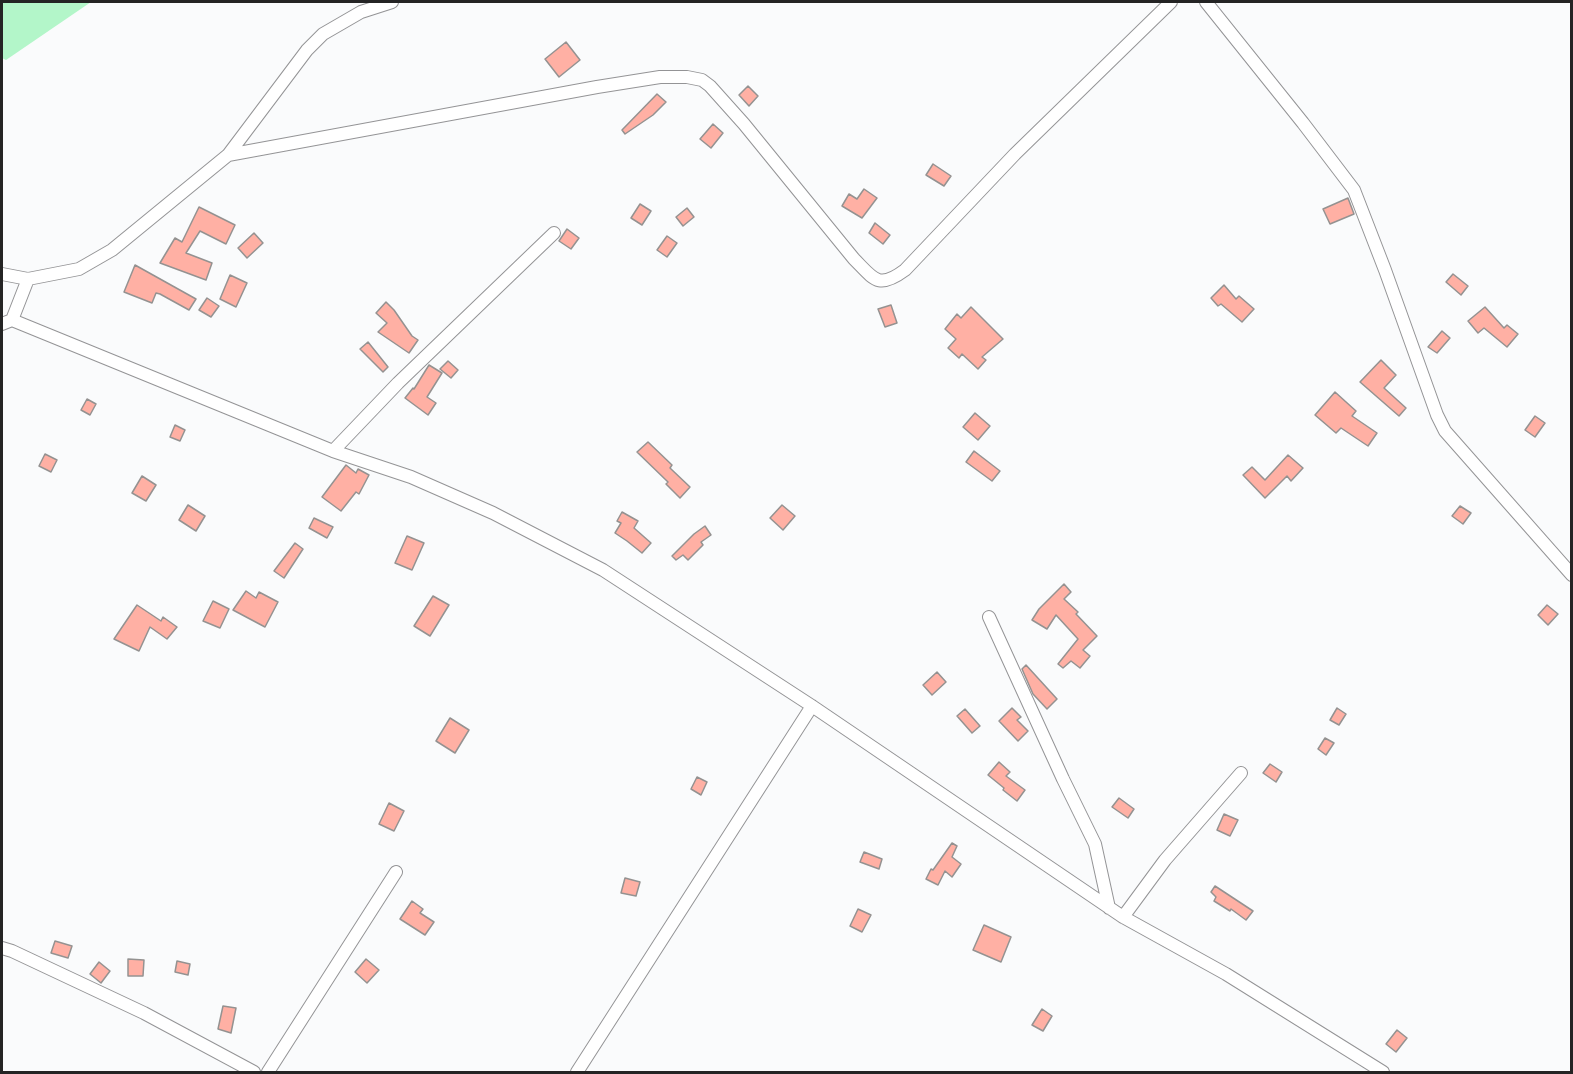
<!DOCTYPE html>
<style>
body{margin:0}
#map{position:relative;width:1573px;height:1074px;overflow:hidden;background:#fafbfc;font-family:Mulish,sans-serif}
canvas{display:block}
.frame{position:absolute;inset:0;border:3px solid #242424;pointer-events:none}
</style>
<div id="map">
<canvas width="1573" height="1074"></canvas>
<div class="frame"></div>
</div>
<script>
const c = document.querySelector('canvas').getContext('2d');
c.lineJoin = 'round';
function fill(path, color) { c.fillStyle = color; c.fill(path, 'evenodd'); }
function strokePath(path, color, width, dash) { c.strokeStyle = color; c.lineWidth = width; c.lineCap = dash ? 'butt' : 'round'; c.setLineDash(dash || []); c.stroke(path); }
const green = new Path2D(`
 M2,2H91L6,60L2,58Z`);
const building = new Path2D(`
 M566,42L580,60L559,77L545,59Z
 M748,86L758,96L749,106L739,95Z
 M657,94L666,102L653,115L625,134L622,130Z
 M713,124L723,133L711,148L700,139Z
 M933,164L951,176L944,186L926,175Z
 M864,189L877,198L862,218L842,206L849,194L857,199Z
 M1348,198L1354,214L1330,224L1323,209Z
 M640,204L651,211L642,225L631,218Z
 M199,207L235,225L226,244L200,231L186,253L212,263L206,280L160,263L175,238L182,242Z
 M687,208L694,217L683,226L676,217Z
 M875,223L890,235L883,244L869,233Z
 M567,229L579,238L571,249L559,241Z
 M254,233L263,243L247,258L238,248Z
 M667,236L677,243L667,257L657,250Z
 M135,265L196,299L189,310L160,294L156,293L152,303L124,292Z
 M1453,274L1468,286L1461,295L1446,282Z
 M230,275L247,283L236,307L220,299Z
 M1224,285L1236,299L1239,296L1254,309L1242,322L1221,304L1218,306L1211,298Z
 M207,298L219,306L211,317L199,310Z
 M386,302L394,310L412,336L418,340L409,353L378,332L387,323L376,313Z
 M891,305L897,323L885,327L878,309Z
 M971,307L1003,339L982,357L986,360L978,369L962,354L959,358L948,348L956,339L945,329L957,314L961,318Z
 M1485,307L1504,328L1507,325L1518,334L1507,347L1484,328L1478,333L1468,321Z
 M1442,331L1450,338L1437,353L1428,347Z
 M368,342L388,367L383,372L360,349Z
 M1381,360L1396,375L1384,388L1406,408L1399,416L1360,382Z
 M448,361L458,370L451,378L440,369Z
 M429,365L442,373L427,397L436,403L428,415L405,398L413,388L414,389Z
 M1335,392L1356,411L1352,416L1377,433L1368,446L1341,428L1336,433L1315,415Z
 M87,399L96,404L90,415L81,410Z
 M975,413L990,426L978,440L963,427Z
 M1535,416L1545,423L1535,437L1525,430Z
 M175,425L185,430L180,441L170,437Z
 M648,442L672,465L670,468L690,487L680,498L666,484L668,482L637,452Z
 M974,451L1000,471L992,481L966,462Z
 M45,454L57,460L51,472L39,466Z
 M1288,455L1303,468L1291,481L1287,476L1265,498L1243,475L1252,467L1265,480Z
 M346,465L356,473L358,469L369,475L359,494L356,492L341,511L322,497Z
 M142,476L156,485L146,501L132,493Z
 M188,505L205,516L196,531L179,520Z
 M782,505L795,516L783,530L770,518Z
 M1460,506L1471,513L1463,524L1452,516Z
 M622,512L638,521L634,528L651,543L642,553L627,541L615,533L621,523L617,521Z
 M314,518L333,527L327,538L309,528Z
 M705,526L711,535L701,542L703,545L688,560L683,555L676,560L672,556L694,534Z
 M407,536L424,543L412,570L395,563Z
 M295,543L303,549L284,578L274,571Z
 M1064,584L1071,592L1064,599L1078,612L1076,614L1097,636L1083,650L1090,656L1080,668L1071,661L1063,668L1058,664L1078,639L1056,615L1047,629L1032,620L1039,609Z
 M246,591L256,598L259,592L278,602L265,627L233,610Z
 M433,596L449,605L430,636L414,626Z
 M213,601L229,609L220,628L203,621Z
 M137,605L161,621L163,617L177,627L167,639L150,627L139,651L114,639Z
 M1547,605L1558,614L1548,625L1538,615Z
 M1026,665L1057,699L1047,709L1033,694L1022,669Z
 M937,672L946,682L932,695L923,685Z
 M1012,708L1021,717L1017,720L1028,731L1018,741L999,721Z
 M1337,708L1346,714L1339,725L1330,720Z
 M965,709L980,726L972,733L957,716Z
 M450,718L469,730L455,753L436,741Z
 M1325,738L1334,743L1326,755L1318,749Z
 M999,762L1010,772L1006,776L1025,790L1017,801L1003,790L1004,788L988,775Z
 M1270,764L1282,772L1276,782L1263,773Z
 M697,777L707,782L701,795L691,789Z
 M1119,798L1134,809L1128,818L1112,807Z
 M389,803L404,811L394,831L379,824Z
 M1224,814L1238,820L1230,836L1217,830Z
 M952,843L957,846L952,857L961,864L952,877L945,871L938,885L926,879L931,869L933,870Z
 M864,852L882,859L879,869L860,862Z
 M625,878L640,882L636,896L621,893Z
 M1215,886L1253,911L1246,920L1231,909L1230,911L1214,901L1216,897L1211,892Z
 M412,901L423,909L420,913L434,922L425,935L400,919Z
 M858,909L871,915L862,932L850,926Z
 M984,925L1011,937L1001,962L973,950Z
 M55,941L72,946L68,958L51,953Z
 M128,959L144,960L143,976H128Z
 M366,959L379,970L367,983L355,972Z
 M177,961L190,964L188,975L175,972Z
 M99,962L110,971L101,983L90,974Z
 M223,1006L236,1008L231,1033L218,1029Z
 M1042,1009L1052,1016L1043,1031L1032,1025Z
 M1397,1030L1407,1038L1396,1052L1386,1044Z`);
const street = new Path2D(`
 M1206,2L1303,123L1354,190L1385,270L1437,415L1445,431L1572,575
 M228,155L597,87L660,77H687L702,80L710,86L744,124L854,259C874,279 878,290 905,270L1015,154L1171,2
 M2,274L28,279L79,269L112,250L228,155L307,50L323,34L361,12L392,2
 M12,320L333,451L411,477L493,513L603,570L812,706L1123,917L1226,974L1383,1072
 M2,324L12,320L28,279
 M333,451L398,383L554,233
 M989,617L1063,779L1095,844L1109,908
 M1123,917L1165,860L1241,773
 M2,948L12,951L144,1013L254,1072
 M268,1072L396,872
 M577,1072L812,706`);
fill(green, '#b3f6c9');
fill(building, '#ffb0a4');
strokePath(building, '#949291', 1.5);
strokePath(street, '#949496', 14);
strokePath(street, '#fff', 12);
</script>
